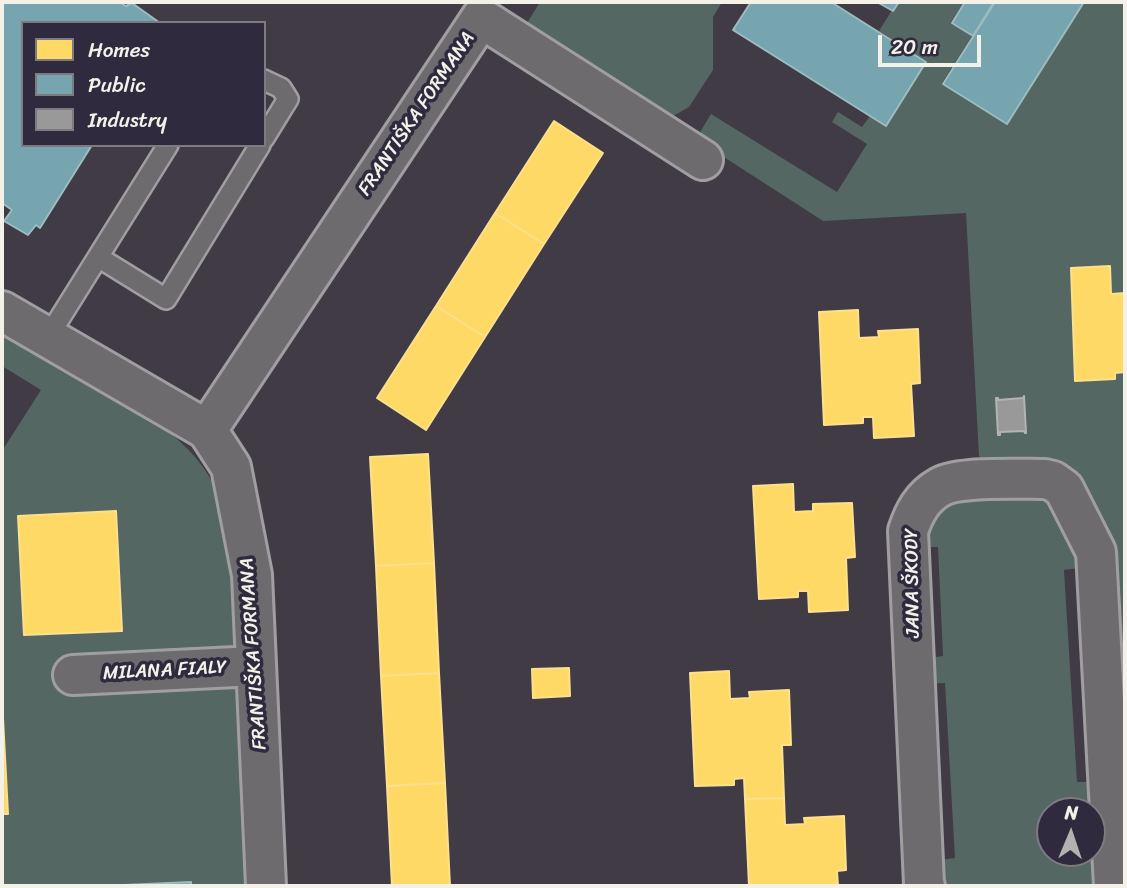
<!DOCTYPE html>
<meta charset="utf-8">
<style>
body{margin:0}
#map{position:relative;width:1127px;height:888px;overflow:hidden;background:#413b46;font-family:Sriracha,sans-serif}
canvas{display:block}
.frame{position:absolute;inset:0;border:4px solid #f4f1e8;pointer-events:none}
.legend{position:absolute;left:21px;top:21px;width:245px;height:126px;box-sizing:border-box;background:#2f2a3d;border:2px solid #7e7a81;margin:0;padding:9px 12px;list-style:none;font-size:21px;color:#f4f1e8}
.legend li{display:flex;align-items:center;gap:14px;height:35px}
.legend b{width:35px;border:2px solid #7e7a81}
.north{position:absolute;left:1036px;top:797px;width:70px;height:70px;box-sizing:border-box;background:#2f2a3d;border:2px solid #7e7a81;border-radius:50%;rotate:2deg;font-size:19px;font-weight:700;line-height:28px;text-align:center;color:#f4f1e8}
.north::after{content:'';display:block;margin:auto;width:24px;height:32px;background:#b5b1af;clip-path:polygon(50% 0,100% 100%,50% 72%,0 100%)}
.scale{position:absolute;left:878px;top:35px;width:103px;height:32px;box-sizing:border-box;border:4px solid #f4f1e8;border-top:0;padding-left:9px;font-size:21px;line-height:24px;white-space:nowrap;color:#f4f1e8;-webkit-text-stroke:5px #2f2a3d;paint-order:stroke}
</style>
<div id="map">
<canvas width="1127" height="888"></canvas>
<div class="frame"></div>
<ul class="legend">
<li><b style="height:19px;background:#ffd966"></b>Homes</li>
<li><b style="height:19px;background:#76a5af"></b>Public</li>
<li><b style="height:19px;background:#999"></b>Industry</li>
</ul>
<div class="north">N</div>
<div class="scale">20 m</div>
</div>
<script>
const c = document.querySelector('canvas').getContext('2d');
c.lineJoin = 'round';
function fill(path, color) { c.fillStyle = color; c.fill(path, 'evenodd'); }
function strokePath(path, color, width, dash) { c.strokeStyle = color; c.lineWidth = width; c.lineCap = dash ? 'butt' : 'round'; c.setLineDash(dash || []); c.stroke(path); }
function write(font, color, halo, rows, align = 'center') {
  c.font = font + ' Sriracha,sans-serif'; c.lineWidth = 7; c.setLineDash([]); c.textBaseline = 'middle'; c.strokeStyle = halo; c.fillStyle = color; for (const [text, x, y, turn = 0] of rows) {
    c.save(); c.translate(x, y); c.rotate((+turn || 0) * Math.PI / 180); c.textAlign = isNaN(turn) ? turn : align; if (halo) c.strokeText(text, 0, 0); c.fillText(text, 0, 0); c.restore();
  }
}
const green = new Path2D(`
 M540,2H722L713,17V70L689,107L675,115L667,116L524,28Z
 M897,2H964L951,22L972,36L942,83L1006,123L1083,2H1125V785L1112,550L1068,465L997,468L979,456L966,213L823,221L696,139L711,114L837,192L867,144L832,122L838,112L862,127L870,116L885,125L926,61L879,31Z
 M2,332L170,433C205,462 217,485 231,528L252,886H2V451L41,390L2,366Z
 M1050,497L1086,567L1064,570L1077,782H1099L1097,879L1092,886H940L932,861L955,858L945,683L923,684L921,659L943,656L938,547H915L916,536L950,499ZM1050,811H1092V853H1050Z`);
const homes = new Path2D(`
 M554,121L603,153L544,244L495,213Z
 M495,213L544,244L485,337L436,306Z
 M1110,266L1111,294L1125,293V383V372L1115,373V379L1075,381L1071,268Z
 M436,306L485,337L426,430L377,398Z
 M858,310L859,338L879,337L878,331L918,329L920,383L911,384L914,436L874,438L873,417H863V423L824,425L819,312Z
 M428,454L434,563L376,566L370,457Z
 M793,484L794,512L813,511V504L852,503L855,557L846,558L848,610L809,612L808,591H798V597L759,599L753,486Z
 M116,511L122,631L24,635L18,516Z
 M434,563L439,673L381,676L376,566Z
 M569,668L570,696L533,698L532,669Z
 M729,671L730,699L750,698L749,692L789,690L791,745H782L784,798L745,799L744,778L734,779V785L695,786L690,673Z
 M439,673L445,783L387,786L381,676Z
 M2,699L8,814H2Z
 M445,783L450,886H392L387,786Z
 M784,798L785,825L805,824L804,818L844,816L846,870L837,871L838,886H749L745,799Z`);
const public = new Path2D(`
 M2,2H119L126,6L132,3L160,23H23V145H92L40,228L36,225L28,235L4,221L12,210L2,203Z
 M751,2H831L926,62L886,126L733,30Z
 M877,2H899L893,11Z
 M964,2H994L973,36L952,23L965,2Z
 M995,2H1084L1007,124L943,84Z
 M191,882V886H124V885Z`);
const industry = new Path2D(`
 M1024,396L1026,433H1025L1024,431L1000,432V435H998L996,398H998V400L1023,398Z`);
const service = new Path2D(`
 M264,80L281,88L288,99L264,138
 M98,257L166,299L260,145
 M48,337L168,145`);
const minor = new Path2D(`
 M2,311L207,430L231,467L252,575L266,886
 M207,430L481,18L703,160
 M73,675L256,666
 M925,886L924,884L908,531C914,513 922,497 940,487C959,476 1020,479 1045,479L1053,481L1064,489L1096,552L1114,886`);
const streetNames = [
 ["FRANTIŠKA FORMANA",417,114,-56],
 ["JANA ŠKODY",913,583,-91],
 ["FRANTIŠKA FORMANA",254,654,-94],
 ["MILANA FIALY",165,671,-3]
];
fill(green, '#546763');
fill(homes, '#ffd966');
strokePath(homes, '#fce08d', 2);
fill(public, '#76a5af');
strokePath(public, '#9cbcc0', 2);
fill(industry, '#999');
strokePath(industry, '#b4b3b1', 2);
strokePath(service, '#a19ea1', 24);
strokePath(minor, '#a19ea1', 44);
strokePath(service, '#6e6b6e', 19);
strokePath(minor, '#6e6b6e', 38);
write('19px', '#f4f1e8', '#2f2a3d', streetNames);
</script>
